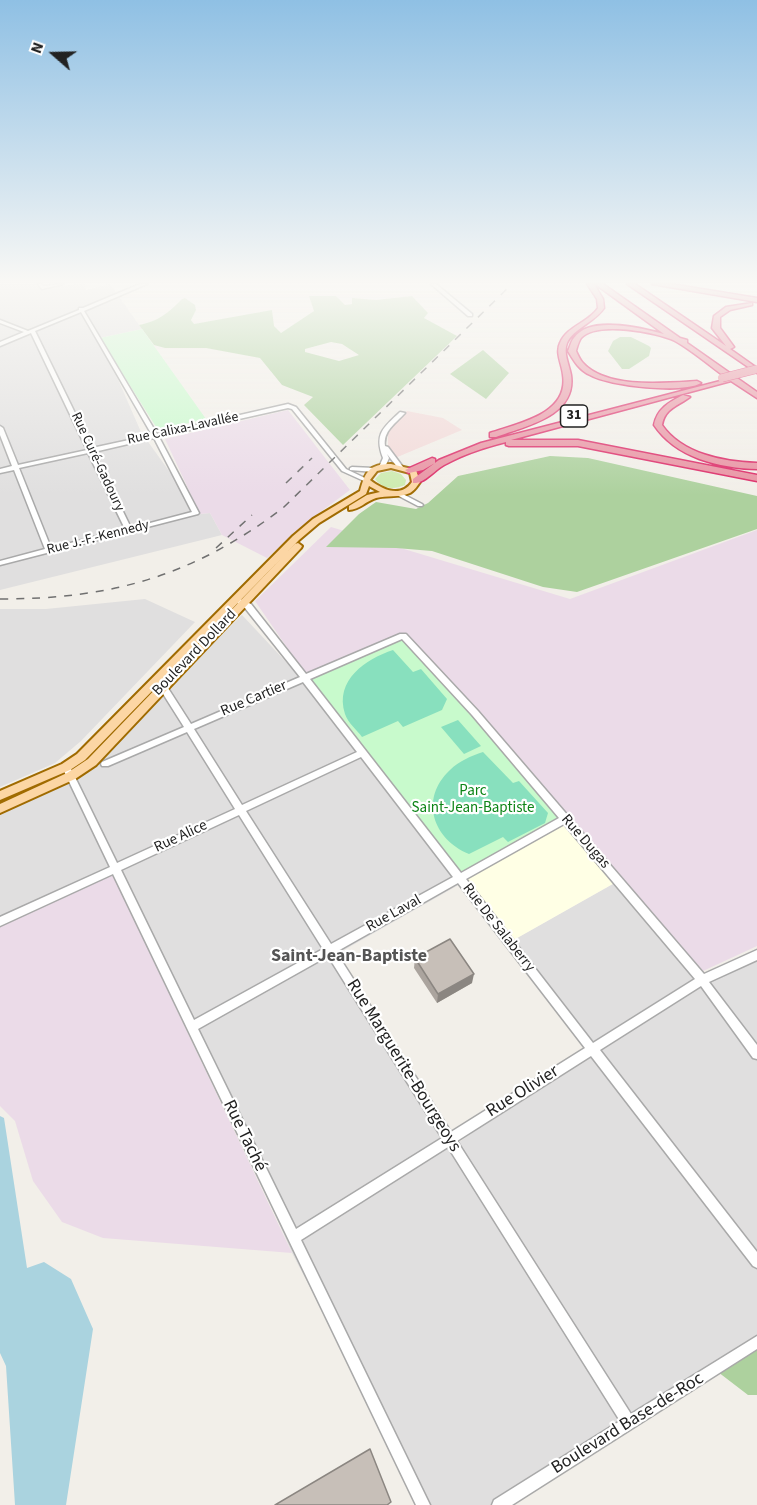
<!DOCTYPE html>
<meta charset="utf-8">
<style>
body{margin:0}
#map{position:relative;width:757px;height:1505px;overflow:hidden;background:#f2efe9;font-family:"Source Sans 3",sans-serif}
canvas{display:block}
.north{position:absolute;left:24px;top:24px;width:60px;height:60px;-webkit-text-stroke:4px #fff;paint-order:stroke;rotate:290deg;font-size:16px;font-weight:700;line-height:24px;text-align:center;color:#222}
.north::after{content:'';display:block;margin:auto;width:21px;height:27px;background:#222;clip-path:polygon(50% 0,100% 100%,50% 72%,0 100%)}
</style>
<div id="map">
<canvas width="757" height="1505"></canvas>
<div class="north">N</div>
</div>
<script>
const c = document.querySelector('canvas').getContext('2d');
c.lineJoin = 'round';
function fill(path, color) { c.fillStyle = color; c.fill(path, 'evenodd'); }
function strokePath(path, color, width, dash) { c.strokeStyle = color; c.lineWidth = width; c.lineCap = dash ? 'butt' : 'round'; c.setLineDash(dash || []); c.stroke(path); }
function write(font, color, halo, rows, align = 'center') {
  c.font = font + ' "Source Sans 3",sans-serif'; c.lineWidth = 4.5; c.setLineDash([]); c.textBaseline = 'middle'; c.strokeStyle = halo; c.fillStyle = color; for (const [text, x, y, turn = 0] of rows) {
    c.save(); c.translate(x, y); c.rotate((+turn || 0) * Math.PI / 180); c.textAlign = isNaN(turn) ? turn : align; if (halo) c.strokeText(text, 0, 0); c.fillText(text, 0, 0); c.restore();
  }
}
const residential = new Path2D(`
 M0,284H42L49,287L85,284L86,290L110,284L142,329L100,338L141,432L200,514L210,513L222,535L0,590Z
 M145,599L195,622L81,741L55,763L0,787V609H46Z
 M242,615L303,680L462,883L337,954L455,1145L591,1048L510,942L618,881L702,981L757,956V1347L508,1505H424L292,1253L195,1032L115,872L0,925V808L87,765Z`);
const commercial = new Path2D(`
 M407,411L443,418L462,430L395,458L388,446V435L390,429Z`);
const industrial = new Path2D(`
 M288,410L350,490L311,519L267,558L222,535L210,513L200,514L165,439Z
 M331,527L570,599L757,530V946L703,971L404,635L306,675L255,601Z
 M113,875L292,1253L103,1238L62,1222L33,1181L15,1121L0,1106V926Z`);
const education = new Path2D(`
 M565,819L618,881L510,942L460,878Z`);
const grass = new Path2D(`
 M392,471L401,474L406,480L405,485C393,490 383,489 375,479L381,473Z`);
const forest = new Path2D(`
 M309,296H336L345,305L352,304V298L376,300L412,296L428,313L424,318L457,336L343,445L304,405L313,397L282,385L260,358L206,348H165L154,345L139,325C159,321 168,313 182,299L185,298L195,305L196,310L191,320L194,324L272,310L274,326L281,333L314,311ZM331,342L342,344L359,355L339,361L305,352V349Z
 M620,337H631L649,346L651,348L649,356L629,369H622L608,351L613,341Z
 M483,350L509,373L486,399L450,374Z
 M550,456L588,458L757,496V529L577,592L543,587L432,551L396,548L326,547L359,514L376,502L416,509L428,503L458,476Z
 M757,1347V1395H748L718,1372Z`);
const park = new Path2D(`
 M142,329L206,419L158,430L100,338Z
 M403,636L565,819L460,878L305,678Z`);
const pitch = new Path2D(`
 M393,650L413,672L421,669L447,699L442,710L403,727L398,721L362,737C357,730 348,723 345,714C334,680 366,659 393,650Z
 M458,720L481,746L464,754L441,727Z
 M483,752L513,783L519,781L548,813L545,823L508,842L503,837L469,854C433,839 419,799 450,770C459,761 471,756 483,752Z`);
const water = new Path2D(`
 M0,1116L4,1118L27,1268L44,1262L71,1279L93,1329L66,1505H15L6,1366L0,1353Z`);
const minor = new Path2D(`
 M38,284H42L43,286L63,284L42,289Z
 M140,284H147L84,311L157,434L288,404L296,407L346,469L369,480L368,481H364L342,471L292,409L288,408L159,437L199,513L198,514L0,565V561L45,549L14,470L0,473V469L12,466L0,435V426L3,428L18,465L87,450L31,333L0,346V342L24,332L0,323V320L28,331L79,310V308H83ZM81,312L152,435L92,448L35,331ZM154,438L192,512L131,528L94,452ZM88,453L125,529L51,548L19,468Z
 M431,284H436L472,314V316H468Z
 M400,412L405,413C395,424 383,431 385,446L388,447L403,467L398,468L387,454L389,458L385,467L380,468L379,467L383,458C374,434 383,428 400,412Z
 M352,467L374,468L377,470L374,472L350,470V468Z
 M397,491L422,504L423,505L422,506H418L395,494L394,493Z
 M236,599H240L251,604L306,674L400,634H406L478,711L704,974L757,950V960L709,982L757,1045V1059L753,1058L701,986L600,1050L757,1252V1268L753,1266L591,1056L457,1141L631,1414L757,1336V1349L512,1505H492L494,1500L620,1421L448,1147L301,1240L430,1505H416L113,874L0,926V917L110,867L64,771L65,769H71L117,863L235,809L187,732L108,766H102L101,764L102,762L184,727L160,689L151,683L152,681L155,680L166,685L191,724L300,677L245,608L234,601ZM402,639L472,715L559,818L461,873L310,679ZM303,682L357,752L242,805L194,729ZM361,757L453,877L331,944L246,811ZM239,815L323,949L194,1020L121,870ZM564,824L695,979L593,1043L466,879ZM458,883L585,1048L451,1132L336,952ZM328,956L442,1138L296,1229L198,1029Z`);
const major = new Path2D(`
 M391,464L416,470L420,482C417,486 415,490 410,493C399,498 387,495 376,498C366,501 359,510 349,510V506L367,495L380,492L369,486L366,494L319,523L299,540L85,760L70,770L0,800V791L62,764L77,754L293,536L313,519L360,491C365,472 369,464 391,464ZM391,468L410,473L412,482C401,498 383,490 370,480L377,471Z
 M298,543L302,546L301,548L96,765L75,779L0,813V804L67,773L88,759L295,544Z`);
const highway = new Path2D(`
 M587,284H594L603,299L604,308C595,322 573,329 567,343C563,353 569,364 571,375C577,416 526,426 496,437H490V433C519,423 569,414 563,375C562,364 555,353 560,343C567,326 588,323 598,308L597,299Z
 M595,284H603L680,338L687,340V343L757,392V398L731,381L511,440H578L757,475V481L578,446H509L506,445V442C486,447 464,454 446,464C435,469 425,484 413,483V479L439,460L481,443L728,379C711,367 693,351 675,341C656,332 597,321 581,338C579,341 577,347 576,351C578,355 580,360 583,363C607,389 665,383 697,381L701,383C683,394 609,386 590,375C579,370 574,361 568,351C570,347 571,341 574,338C589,315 642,328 664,334Z
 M627,284H635L726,346L712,328L714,316L726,307L752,303V305L730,310L720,317V328L734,347L730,349L757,368V373Z
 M652,284H671L757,298V302Z
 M683,395L690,397C678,406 665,408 662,425C682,454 724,462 757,463V469C719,468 676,458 654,425C657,409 669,402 683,395Z
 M432,458L435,459V463L423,470L409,473L405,470Z`);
const rail = new Path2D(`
 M286,483L312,458
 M216,548L252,515
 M0,599C112,599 193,576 283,508L512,284`);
const highwayBridge = new Path2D(`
 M722,378L757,369`);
const wall = new Path2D(`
 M415,958L472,983L437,1003L414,968Z`);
const shadedWall = new Path2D(`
 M474,974L472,983L437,1003L438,994Z`);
const building = new Path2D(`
 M450,939L474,974L438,994L415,958Z
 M370,1449L391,1502L387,1505H275Z`);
const shields = [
 [574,416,27]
];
const shieldNames = [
 ["31",574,416]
];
const farStreetnames = [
 ["Rue Calixa-Lavallée",183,429,-12],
 ["Rue Curé-Gadoury",97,462,65],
 ["Rue J.-F.-Kennedy",98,538,-14]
];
const streetNames = [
 ["Boulevard Dollard",195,653,-46],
 ["Rue Cartier",254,699,-23],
 ["Rue Alice",181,837,-25],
 ["Rue Dugas",585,842,49],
 ["Rue Laval",394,914,-29],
 ["Rue De Salaberry",498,928,52]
];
const parkNames = [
 ["Parc",473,792],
 ["Saint-Jean-Baptiste",473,809]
];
const quarterNames = [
 ["Saint-Jean-Baptiste",349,957]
];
const nearStreetnames = [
 ["Rue Marguerite-Bourgeoys",403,1066,58],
 ["Rue Olivier",523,1092,-32],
 ["Rue Taché",244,1136,64],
 ["Boulevard Base-de-Roc",628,1424,-32]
];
fill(residential, '#e0dfdf');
fill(commercial, '#f2dad9');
fill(industrial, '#ebdbe8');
fill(education, '#ffffe5');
fill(grass, '#cdebb0');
fill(forest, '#add19e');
fill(park, '#c8facc');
fill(pitch, '#88e0be');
fill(water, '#aad3df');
strokePath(minor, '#a9a9a9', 3);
strokePath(major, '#a06b00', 4);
strokePath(highway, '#dc2a67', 3);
fill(minor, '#fff');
fill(major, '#fcd6a4');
fill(highway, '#e892a2');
strokePath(rail, '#707070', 1.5, [8, 8]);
strokePath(highwayBridge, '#dc2a67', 9, []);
strokePath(highwayBridge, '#e892a2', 8);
fill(wall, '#aba49e');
fill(shadedWall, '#8b8681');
fill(building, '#c7bfb8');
strokePath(building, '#8b8681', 1.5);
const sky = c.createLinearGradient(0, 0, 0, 495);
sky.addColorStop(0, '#8fc0e4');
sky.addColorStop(0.57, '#f9f8f5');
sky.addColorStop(1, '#f9f8f500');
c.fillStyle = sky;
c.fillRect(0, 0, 757, 495);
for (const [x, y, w] of shields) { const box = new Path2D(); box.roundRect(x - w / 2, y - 11, w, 22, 4.5); c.fillStyle = '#fff'; c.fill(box); strokePath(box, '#222', 1.5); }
write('bold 14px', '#222', null, shieldNames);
write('14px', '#222', '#fff', farStreetnames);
write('15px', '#222', '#fff', streetNames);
write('15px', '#0c8416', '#fff', parkNames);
write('bold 18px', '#555', '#fff', quarterNames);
write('18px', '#222', '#fff', nearStreetnames);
</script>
